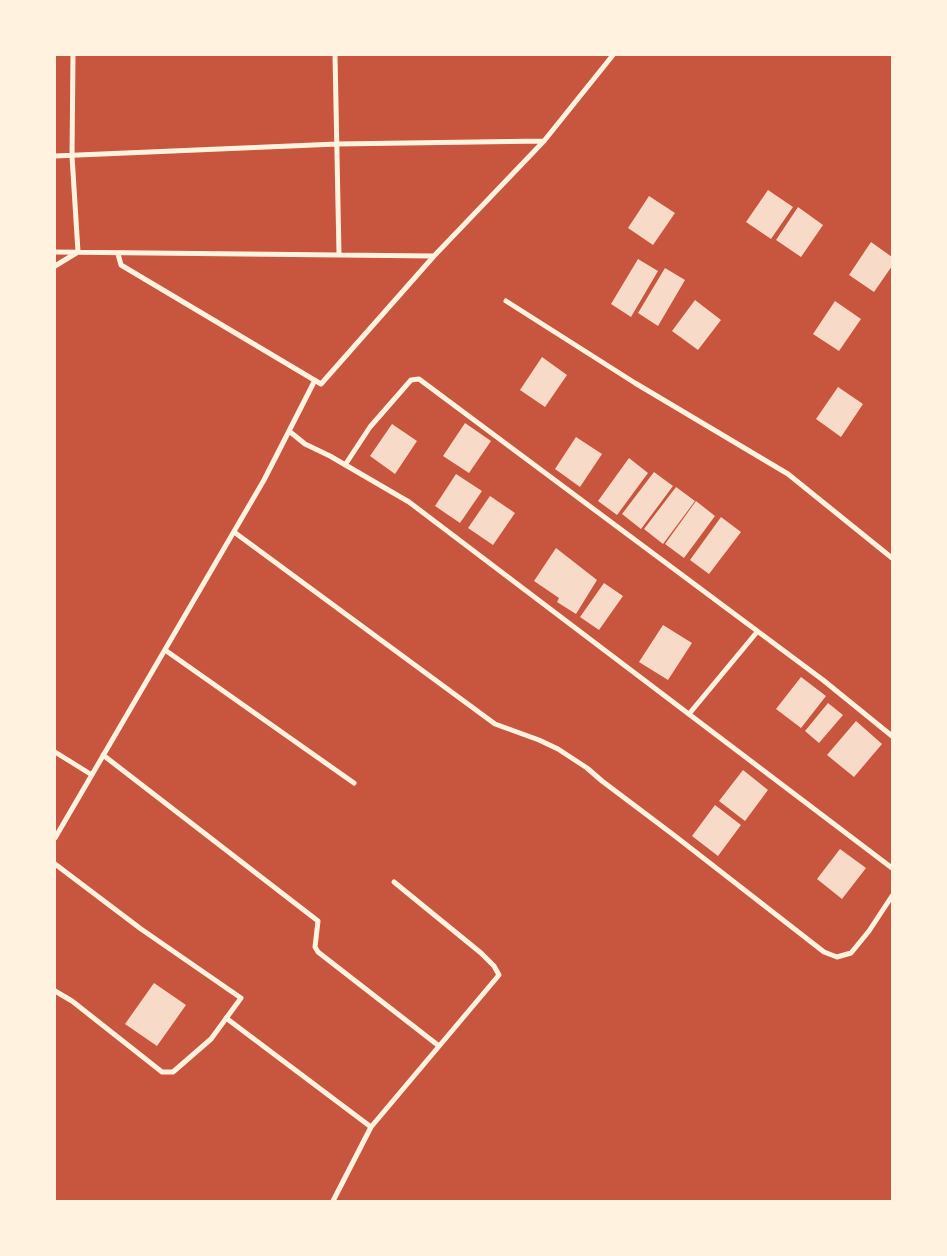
<!DOCTYPE html>
<style>
body{margin:0}
#map{position:relative;width:947px;height:1256px;overflow:hidden;background:#c8553d;font-family:Quicksand,sans-serif}
canvas{display:block}
.frame{position:absolute;inset:0;border:56px solid #fff3e0;pointer-events:none}
</style>
<div id="map">
<canvas width="947" height="1256"></canvas>
<div class="frame"></div>
</div>
<script>
const c = document.querySelector('canvas').getContext('2d');
c.lineJoin = 'round';
function fill(path, color) { c.fillStyle = color; c.fill(path, 'evenodd'); }
function strokePath(path, color, width, dash) { c.strokeStyle = color; c.lineWidth = width; c.lineCap = dash ? 'butt' : 'round'; c.setLineDash(dash || []); c.stroke(path); }
const building = new Path2D(`
 M768,190L793,207L771,239L746,222Z
 M649,196L675,213L653,245L628,228Z
 M798,207L823,225L801,257L776,240Z
 M871,242L892,257V266L874,292L849,275Z
 M638,259L658,271L631,317L611,304Z
 M665,268L685,280L658,326L638,313Z
 M695,300L721,320L698,350L672,331Z
 M835,301L861,319L839,351L813,334Z
 M542,357L567,375L545,407L520,390Z
 M838,387L863,404L841,437L816,419Z
 M465,423L491,441L469,473L443,456Z
 M392,424L417,441L395,474L370,456Z
 M576,437L602,454L580,487L555,469Z
 M629,458L648,473L617,515L598,501Z
 M654,472L673,486L641,529L622,514Z
 M456,474L482,491L460,523L435,506Z
 M676,487L695,501L663,544L644,529Z
 M490,496L515,513L493,545L468,528Z
 M696,501L715,516L684,558L665,544Z
 M721,517L741,532L709,574L690,560Z
 M556,548L597,580L576,614L557,602L559,598L534,581Z
 M604,583L623,596L599,630L580,617Z
 M663,625L692,643L668,680L639,662Z
 M801,677L826,696L801,728L776,709Z
 M828,703L843,715L819,743L805,731Z
 M856,721L882,744L854,777L827,755Z
 M743,770L768,790L745,821L719,801Z
 M715,805L741,825L718,856L692,836Z
 M840,849L866,868L842,899L817,879Z
 M154,983L186,1005L157,1046L125,1024Z`);
const minor = new Path2D(`
 M335,55L339,254
 M55,156L337,144L544,141
 M55,252L434,256
 M118,254L121,265L321,384L434,256L544,141L613,55
 M55,266L78,252L72,156L73,55
 M506,301L635,383L788,474L892,558
 M289,431L305,444L330,456L409,502L892,868
 M345,465L370,427L411,380L419,379L823,680L892,736
 M234,532L495,724L539,740L558,749L587,768L602,781L675,836L824,952L837,957L851,953L869,931L892,896
 M165,650L354,783
 M689,714L757,632
 M55,752L92,775
 M103,755L318,921L315,947L318,952L439,1046
 M55,838L264,480L315,380
 M55,864L141,929L241,998L211,1039L173,1072H162L72,1001L55,991
 M226,1018L371,1127
 M333,1201L371,1127L499,975L494,966L481,953L394,882`);
fill(building, '#f7dbc8');
strokePath(minor, '#fff3e0', 5);
</script>
